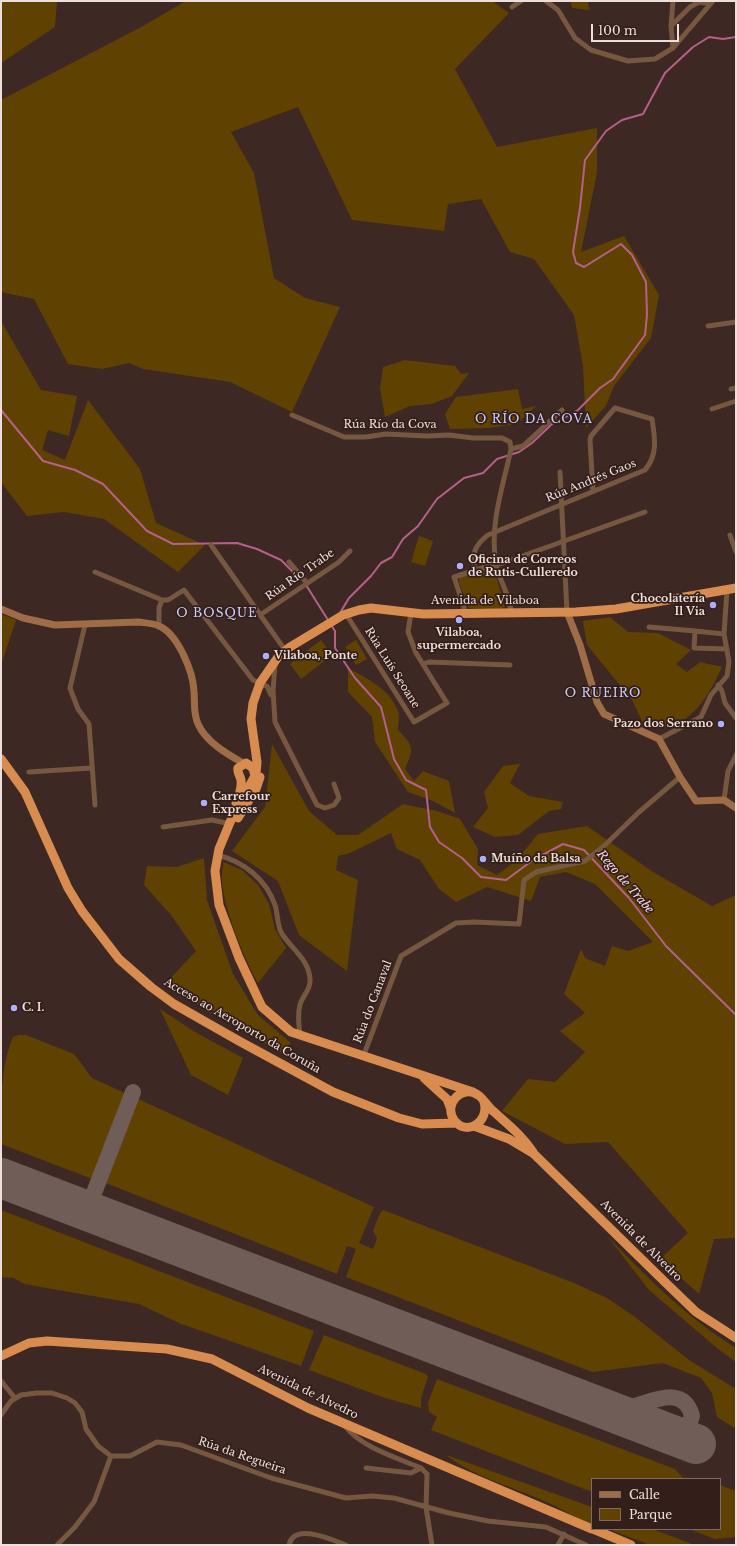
<!DOCTYPE html>
<meta charset="utf-8">
<style>
body{margin:0}
#map{position:relative;width:737px;height:1546px;overflow:hidden;background:#3d2823;font-family:"Libre Baskerville",serif}
canvas{display:block}
.frame{position:absolute;inset:0;border:2px solid #eddfdb;pointer-events:none}
.legend{position:absolute;left:591px;top:1478px;width:130px;height:52px;box-sizing:border-box;background:#331e19;border:1px solid #7d6b67;margin:0;padding:5px 7px;list-style:none;font-size:12px;color:#eddfdb}
.legend li{display:flex;align-items:center;gap:8px;height:20px}
.legend b{width:20px;border:1px solid #7d6b67}
.scale{position:absolute;left:591px;top:24px;width:88px;height:18px;box-sizing:border-box;border:2px solid #eddfdb;border-top:0;padding-left:5px;font-size:12px;line-height:14px;white-space:nowrap;color:#eddfdb;-webkit-text-stroke:3px #331e19;paint-order:stroke}
</style>
<div id="map">
<canvas width="737" height="1546"></canvas>
<div class="frame"></div>
<ul class="legend">
<li><b style="height:5px;background:#9e6c47"></b>Calle</li>
<li><b style="height:11px;background:#5f4202"></b>Parque</li>
</ul>
<div class="scale">100 m</div>
</div>
<script>
const c = document.querySelector('canvas').getContext('2d');
c.lineJoin = 'round';
function fill(path, color) { c.fillStyle = color; c.fill(path, 'evenodd'); }
function strokePath(path, color, width, dash) { c.strokeStyle = color; c.lineWidth = width; c.lineCap = dash ? 'butt' : 'round'; c.setLineDash(dash || []); c.stroke(path); }
function write(font, color, halo, rows, align = 'center') {
  c.font = font + ' "Libre Baskerville",serif'; c.lineWidth = 3.5; c.setLineDash([]); c.textBaseline = 'middle'; c.strokeStyle = halo; c.fillStyle = color; for (const [text, x, y, turn = 0] of rows) {
    c.save(); c.translate(x, y); c.rotate((+turn || 0) * Math.PI / 180); c.textAlign = isNaN(turn) ? turn : align; if (halo) c.strokeText(text, 0, 0); c.fillText(text, 0, 0); c.restore();
  }
}
const green = new Path2D(`
 M1,1H57L55,27L1,63Z
 M186,1H492L509,13L455,69L497,147L597,128V172L581,252L624,236L659,295L651,338L614,386L606,406L586,428L583,366L574,315L534,259L510,252L481,199L448,204L444,231L352,220L298,107L231,132L254,173L274,278L305,298L340,307L292,412L230,382L143,369L129,363L102,369L68,364L34,299L1,292V100L143,26Z
 M571,1H588L589,10L572,8Z
 M1,321L41,390L77,396L69,436L48,430L42,450L65,460L88,400L140,469L156,523L205,545L178,572L104,519L64,512L27,516L1,482Z
 M405,360L455,366L461,374L469,373L452,396L432,404L410,406L385,417L380,388L383,367Z
 M518,389L522,409L536,406L517,424L489,428L450,429L445,414L456,397Z
 M419,536L433,541L425,566L411,562Z
 M488,568L494,570L505,606L501,610L469,608L459,583V578Z
 M1,614L16,620L1,665Z
 M610,617L628,632L658,633L691,650L676,664L687,672L700,662L722,667C711,691 696,719 669,727C662,729 651,726 644,725L632,700L587,645L583,621Z
 M321,640L332,655L301,679L290,664Z
 M356,640L367,659L356,665L345,647Z
 M348,668C366,678 390,689 398,711C400,716 398,724 398,730C414,746 414,748 405,769L414,781L423,771L449,781L455,813L433,801L408,792L375,742L372,717L348,692Z
 M272,744L309,811L337,835H358L403,804L437,811L460,819L478,849L477,865L497,875L517,860L538,834L587,826L653,872L712,906L736,895V1238L714,1239L699,1294L660,1259L688,1233L608,1142L565,1144L502,1111L528,1079L555,1082L585,1052L560,1031L585,1013L564,994L581,949L585,958L605,966L612,946L628,951L653,942L595,884L566,872L540,877L531,901L487,887L456,902L439,889L420,860L397,849L391,833L350,853L338,856L336,870L358,880L347,971L299,935L278,881L232,851L265,807Z
 M520,764L510,783L529,796L563,802L561,809L549,811L518,835L495,837L473,827L488,808L484,792L503,766Z
 M204,858L207,900L233,974L258,1015L291,1043L282,1053L208,1011L167,982L196,951L171,915L144,885L147,866L177,867Z
 M223,862L242,870L258,885L269,904L275,929L286,948L258,983C245,961 223,906 222,881C221,875 223,868 223,862Z
 M160,1009L195,1032L243,1058L228,1095L191,1075Z
 M19,1035H26L74,1054L92,1078L127,1094L95,1180L1,1144C1,1111 0,1065 13,1037Z
 M136,1098L374,1207L359,1243L373,1249L377,1238L373,1231L380,1213L383,1210L574,1283L607,1298L635,1317L689,1360L736,1389V1429L717,1417L712,1393L701,1378L663,1363L592,1372L346,1277L356,1249L347,1246L337,1274L103,1182Z
 M1,1210L314,1331L301,1366L179,1323L139,1304L24,1284L14,1278L1,1277Z
 M607,1236C647,1277 687,1318 736,1348V1362L718,1349L649,1290Z
 M324,1335L426,1374L428,1377L421,1398V1408L385,1398L309,1370Z
 M437,1379L675,1469L684,1479H592V1492L431,1430L437,1417L429,1412L428,1403Z
 M446,1455L592,1507V1524C575,1518 559,1507 542,1500C508,1485 476,1478 446,1455Z
 M720,1485L736,1491V1537L715,1539L689,1529H720Z
 M608,1529H652L695,1545H650Z`);
const stream = new Path2D(`
 M1,410L43,461L75,470L103,484L147,531L173,544L237,543L257,549L281,560L300,579
 M306,585L328,620
 M340,613L349,598L371,576L381,563L392,557L403,539L418,526L437,499L464,478L483,473L497,459L519,452L532,443L552,424L577,411L600,388L613,379L645,335L647,315L646,282L632,255L621,244L584,267L576,263L573,252L580,208L585,160L606,131L622,120L643,114L665,73L693,47L709,37L723,39L736,37
 M331,625L335,631V648L355,678L381,707L394,759L406,780L426,790L430,827L439,842L462,858L481,877L506,880L533,860L563,844L584,850L629,898L666,946L736,1015`);
const taxiway = new Path2D(`
 M87,1211L133,1092
 M599,1407C609,1409 618,1410 627,1408C648,1404 683,1382 692,1416L685,1434L681,1438`);
const runway = new Path2D(`
 M1,1178L696,1444`);
const street = new Path2D(`
 M546,1L558,10L575,38L591,50L628,61L655,59L673,48L713,1
 M673,1L671,26L673,48
 M512,7L521,1
 M671,26L690,7L699,2L709,3
 M708,326L736,322
 M731,389L736,388
 M712,409L736,401
 M292,415L344,437H366L386,434L427,436L449,435L473,438H502L510,442L511,449C503,487 489,525 496,564C499,581 511,596 511,614
 M511,449L523,446L562,410
 M560,472L567,612
 M730,535L736,552
 M211,545L285,650
 M289,562L307,583
 M475,570C471,554 475,545 488,535L645,470C658,455 655,438 652,419L615,408L591,436L590,440L593,491
 M95,572L162,600
 M464,613V607L454,577L489,566L503,563L645,512
 M346,614L414,722L447,703L416,653L408,632L411,613
 M260,615L339,562L350,551
 M85,625L70,688L78,709L89,724L95,805
 M159,626V608L162,600H168L184,590L253,680L260,683
 M649,627L695,631
 M724,634L695,631L694,648L727,649
 M423,664L429,662L510,665
 M275,665L273,690L275,722L317,805L325,808L334,805L339,798L334,784
 M718,685L722,691L725,703L736,718
 M258,689L264,685L267,686L271,695
 M659,739L701,717L711,695L727,676L729,662L724,634L727,590
 M29,772L91,768
 M724,800L728,771L736,755
 M163,827L212,820L226,823
 M217,855C243,861 266,879 275,905C278,914 277,926 282,934C292,949 310,961 310,980C311,990 302,996 300,1005C297,1015 299,1025 300,1035
 M363,1057L401,956L456,923L474,922L519,924L524,880L536,872L585,861L604,846L638,813L680,777
 M1,1381L15,1398
 M1,1415L11,1401L21,1395L37,1393H52L67,1398L75,1403L82,1412L86,1429L98,1446L111,1456H130L157,1442L181,1445L271,1478L346,1498L372,1496L394,1498L449,1513L488,1521L546,1527L586,1545
 M344,1425C362,1448 395,1457 421,1468L427,1474L426,1507L432,1545
 M366,1468L411,1473L421,1468
 M57,1545L75,1527L94,1502L111,1456
 M289,1545C294,1522 333,1540 346,1545
 M558,1545L564,1534`);
const secondary = new Path2D(`
 M1,609L23,618L55,625L138,622C145,623 153,623 159,626C178,634 193,672 194,691C195,702 193,713 198,724C206,742 227,754 243,763
 M567,612L580,645L597,702L604,714L659,739L680,777L696,801L724,800L736,808`);
const highway = new Path2D(`
 M1,759L25,792L68,888L82,911L119,959L151,987L174,1004L239,1041L333,1092L399,1118L422,1124L457,1123
 M236,803C239,796 242,787 241,780C240,775 237,773 238,768L246,763L253,768L255,776
 M238,818L256,789L260,777
 M424,1078L447,1099L450,1107
 M473,1092L291,1032L262,1007L239,958L219,905L215,871L219,849L231,820L256,774L257,762L251,719L253,703L260,683L278,657L290,647L343,615L359,610L371,608L423,614L576,612L616,609L736,588
 M484,1102C490,1122 466,1137 454,1120C443,1104 462,1084 478,1095C483,1098 487,1106 492,1110C507,1124 521,1134 533,1152
 M474,1126L509,1139L534,1154L668,1285L696,1312L736,1338
 M1,1356L29,1343L47,1341L167,1349L212,1359L308,1408L592,1529
 M593,1529L631,1545`);
const markers = [
 [460,566,4,"#acaffb"],
 [713,605,4,"#acaffb"],
 [459,620,4,"#acaffb"],
 [266,656,4,"#acaffb"],
 [721,724,4,"#acaffb"],
 [204,803,4,"#acaffb"],
 [483,859,4,"#acaffb"],
 [14,1008,4,"#acaffb"]
];
const streetNames = [
 ["Rúa Río da Cova",390,425],
 ["Rúa Andrés Gaos",591,481,-22],
 ["Rúa Río Trabe",300,575,-35],
 ["Avenida de Vilaboa",485,601],
 ["Rúa Luís Seoane",392,668,58],
 ["Rúa do Canaval",373,1002,-69],
 ["Acceso ao Aeroporto da Coruña",242,1026,30],
 ["Avenida de Alvedro",641,1241,45],
 ["Avenida de Alvedro",308,1392,26],
 ["Rúa da Regueira",242,1456,19]
];
const poiNames = [
 ["Oficina de Correos",468,560],
 ["de Rutis-Culleredo",468,573],
 ["Chocolatería",705,599,"right"],
 ["Il Via",705,612,"right"],
 ["Vilaboa,",459,633,"center"],
 ["supermercado",459,646,"center"],
 ["Vilaboa, Ponte",274,656],
 ["Pazo dos Serrano",713,724,"right"],
 ["Carrefour",212,797],
 ["Express",212,810],
 ["Muíño da Balsa",491,859],
 ["C. I.",22,1008]
];
const neighbourhoodNames = [
 ["O RÍO DA COVA",534,420],
 ["O BOSQUE",217,614],
 ["O RUEIRO",603,694]
];
const waterNames = [
 ["Rego de Trabe",625,882,49]
];
fill(green, '#5f4202');
strokePath(stream, '#b5608b', 2);
strokePath(taxiway, '#705d58', 16);
strokePath(runway, '#705d58', 40);
strokePath(street, '#765740', 5);
strokePath(secondary, '#9e6c47', 7);
strokePath(highway, '#d98c4f', 9);
for (const [x, y, r, color] of markers) { const dot = new Path2D(); dot.arc(x, y, r, 0, 2 * Math.PI); c.fillStyle = color; c.fill(dot); strokePath(dot, '#331e19', 1.5); }
write('11px', '#eddfdb', '#331e19', streetNames);
write('bold 11px', '#eddfdb', '#331e19', poiNames, 'left');
c.letterSpacing = '1px';
write('12px', '#c9ccf7', '#331e19', neighbourhoodNames);
c.letterSpacing = '0px';
write('italic 12px', '#f3dbe5', '#331e19', waterNames);
</script>
